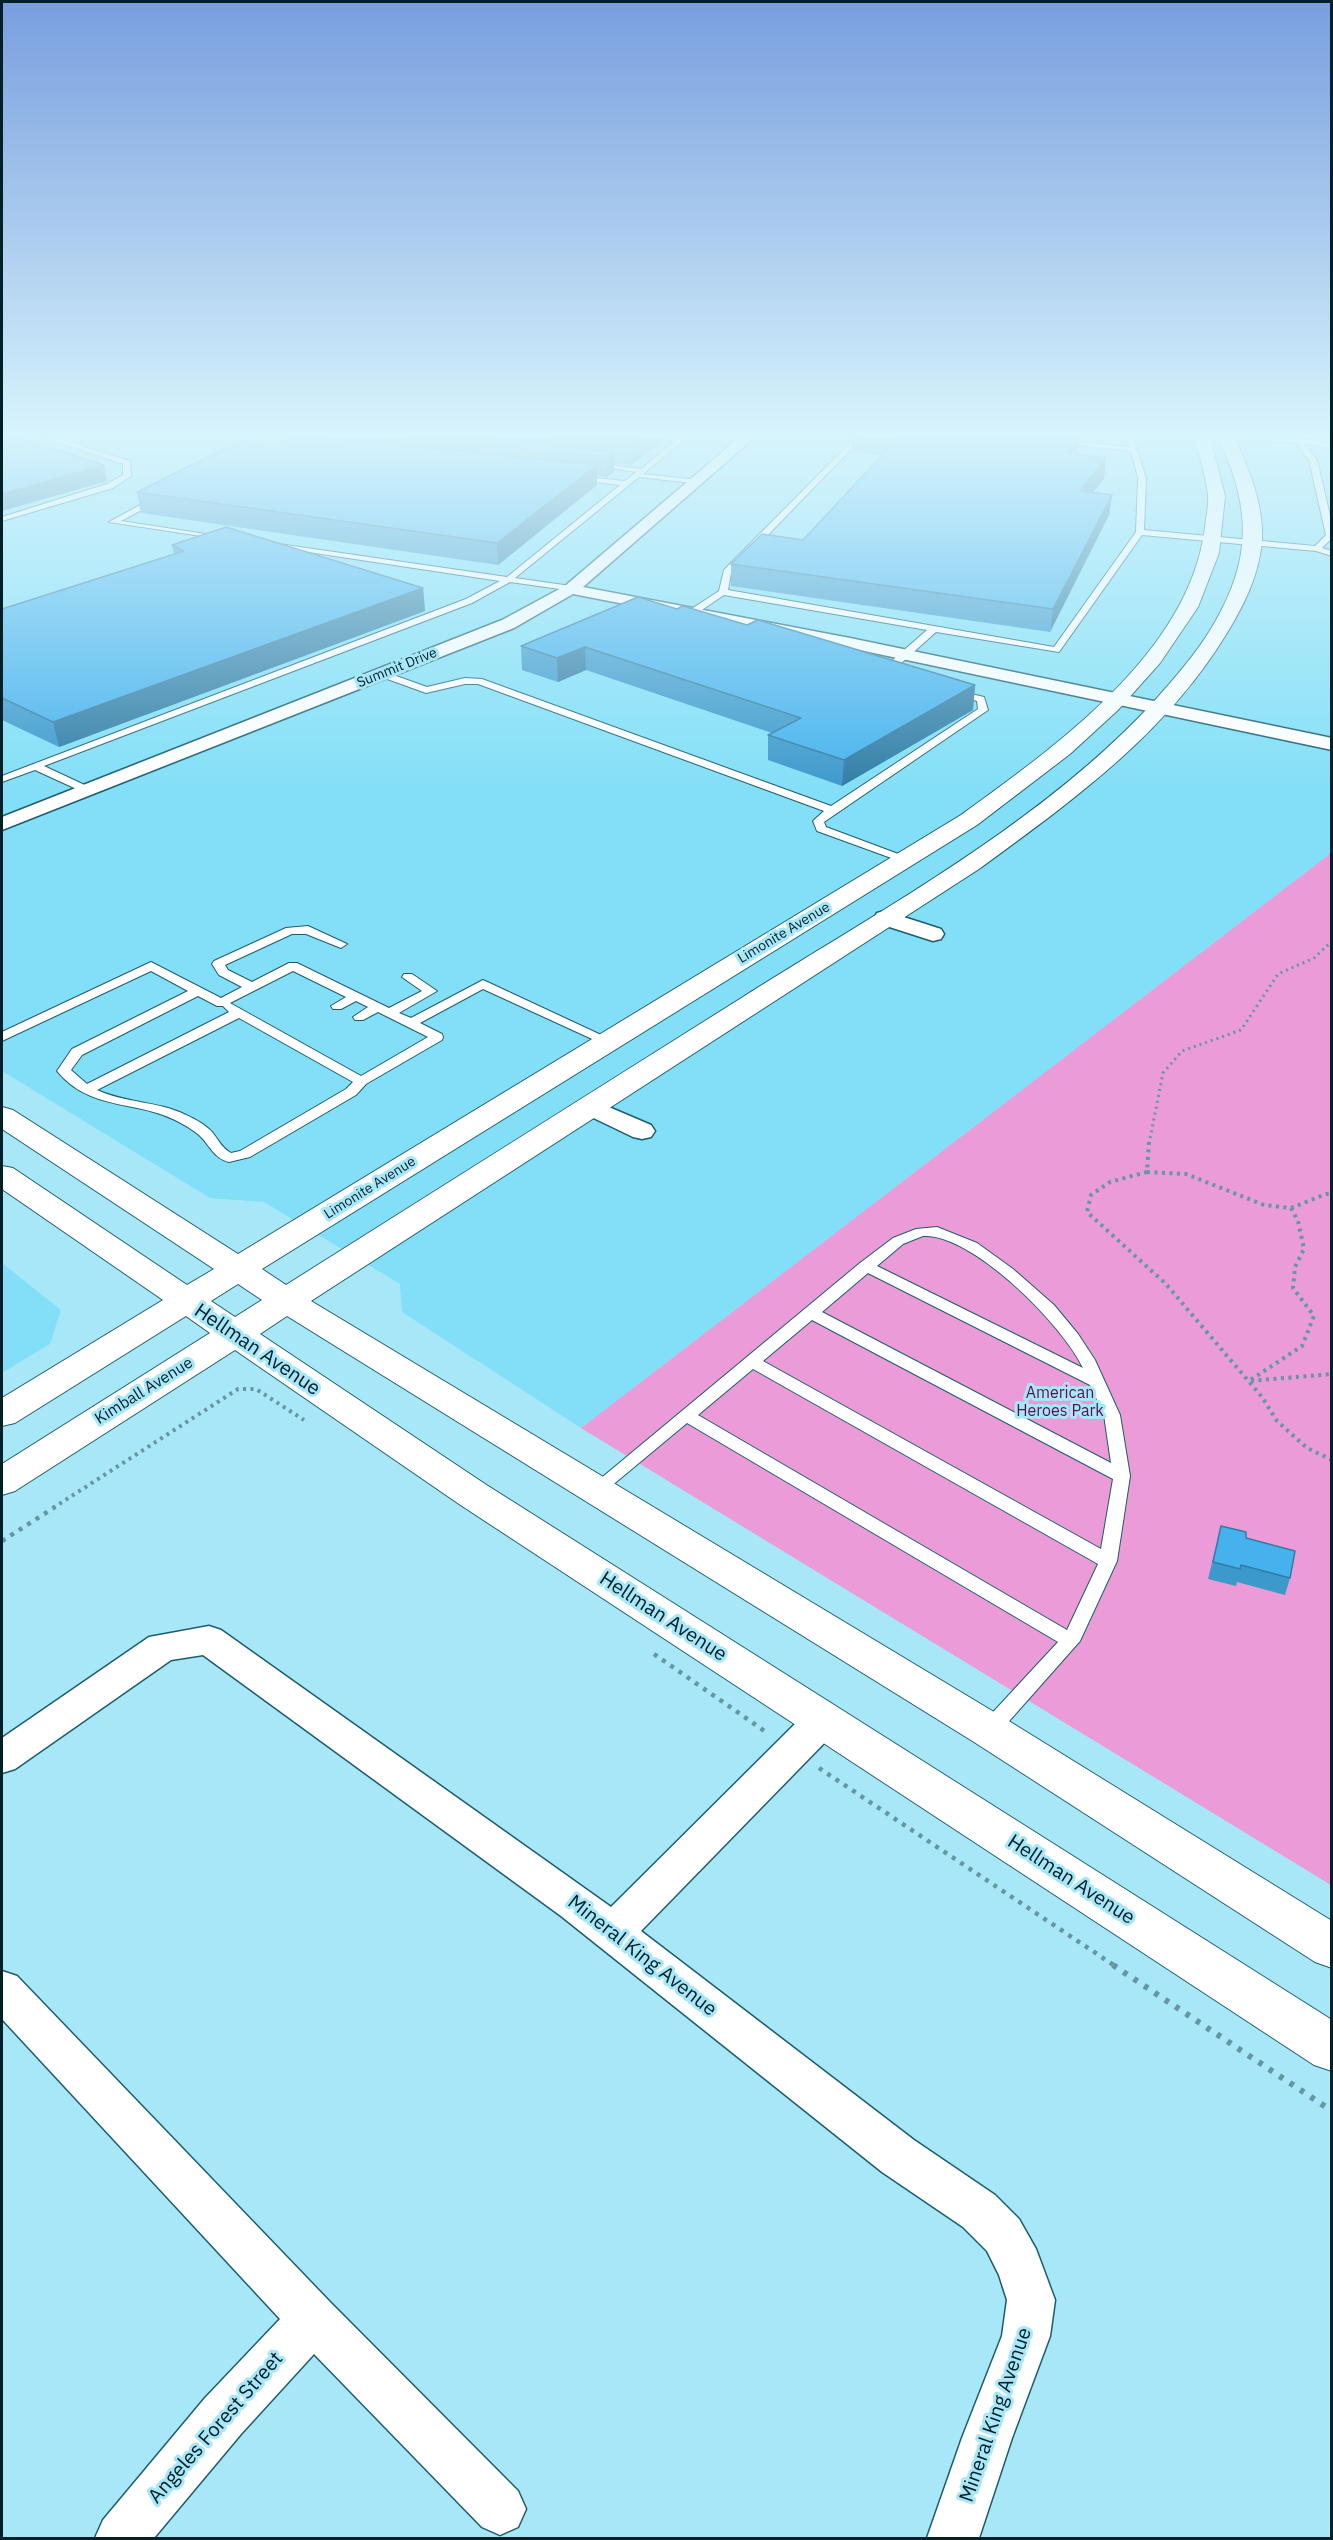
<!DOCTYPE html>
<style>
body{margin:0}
#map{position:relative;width:1333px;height:2540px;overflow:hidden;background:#a8e7f8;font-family:"IBM Plex Sans",sans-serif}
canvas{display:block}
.frame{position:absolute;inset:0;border:3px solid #002028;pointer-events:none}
</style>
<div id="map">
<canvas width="1333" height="2540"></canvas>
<div class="frame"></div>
</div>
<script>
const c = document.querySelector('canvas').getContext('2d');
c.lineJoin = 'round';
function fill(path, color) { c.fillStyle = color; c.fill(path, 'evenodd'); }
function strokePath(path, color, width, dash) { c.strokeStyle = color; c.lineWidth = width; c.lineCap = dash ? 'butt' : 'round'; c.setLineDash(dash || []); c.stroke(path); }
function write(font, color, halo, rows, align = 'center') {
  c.font = font + ' "IBM Plex Sans",sans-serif'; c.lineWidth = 6; c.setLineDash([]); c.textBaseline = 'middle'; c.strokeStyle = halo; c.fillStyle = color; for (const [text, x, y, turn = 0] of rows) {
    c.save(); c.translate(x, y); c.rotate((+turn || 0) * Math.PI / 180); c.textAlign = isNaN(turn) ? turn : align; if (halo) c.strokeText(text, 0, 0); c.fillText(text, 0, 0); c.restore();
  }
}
const built = new Path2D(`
 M2,437H1331V853L581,1428L402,1312L400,1284L264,1202L210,1198L2,1071Z
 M2,1263L61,1310L50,1344L2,1373Z`);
const green = new Path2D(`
 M1331,853V1885L581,1428Z`);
const pathFar3 = new Path2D(`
 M1149,1144L1163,1073L1182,1051L1241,1030L1278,974L1314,958L1332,941`);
const pathFar2 = new Path2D(`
 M1149,1142L1147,1172L1110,1182L1091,1195L1087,1212L1166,1284L1262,1397L1277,1421L1307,1448L1332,1460
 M1147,1172L1186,1174L1264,1205L1291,1208L1326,1194H1332
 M1291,1208L1298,1221L1304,1249L1295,1267L1293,1288L1314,1316L1302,1346L1249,1381L1332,1374
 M53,1508L238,1389H256L304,1420`);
const pathFar1 = new Path2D(`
 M2,1541L55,1507
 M654,1654L766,1732
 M819,1768L1115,1966`);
const path = new Path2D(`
 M1113,1965L1332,2111`);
const lane = new Path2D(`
 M43,437H53L130,461L131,476L113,488L2,521V517L107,484L123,475V464Z
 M680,437H687L643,474L698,480L701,484L639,477L515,578L571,586L575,589L574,591L510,582L472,603L44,766L91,788V792H83L35,770L2,782V776L466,599L500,581L275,547L271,545L272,543L507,577L620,485L579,480L576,476L625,481L636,472L591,465L595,463L641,469Z
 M856,437H863L731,573L728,590L1054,647L1136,532L1138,478L1131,451L1057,443L1059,440L1129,447L1127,437H1133L1146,478L1144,530L1315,546L1326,535L1309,460L1295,442L1227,440L1224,438H1297L1332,444V448L1303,443L1317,460L1332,524V538L1322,548L1332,551V556L1316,551L1142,535L1059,652L936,632L887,676L879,672L927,630L724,595L696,614H690V610L719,591L724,570Z
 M157,496L161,498L160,500L121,521L225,537L221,539L109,522Z
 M379,672H385L427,687L465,678L482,679L831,806L978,709L977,701L954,694V690L984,697L988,710L824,822L826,827L909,858V862L905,863L817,831L813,821L824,811L478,684H465L426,693L379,676Z
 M308,926L347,944L341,948L306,934H292L225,965L228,970L252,982L289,963H297L389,1008L422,991L402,977L404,974H412L437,991L399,1013L411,1018L483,980L614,1041L608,1045L603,1044L483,989L420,1023L442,1034L443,1037L442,1040L366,1084L356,1095L250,1157L229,1162C213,1158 210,1145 199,1135C192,1129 183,1124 175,1120C134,1100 90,1111 57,1071L72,1049L188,991L151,971L2,1041V1032L151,962L221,998L242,987L219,975L212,964L214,961L286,928ZM293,971L346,997L331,1006L333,1009H341L356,1001L368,1007L353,1017L355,1020H363L378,1012L428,1037L361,1076L230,1003ZM198,996L217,1006H223L229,1012L87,1084L71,1070L82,1055ZM239,1018L353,1082L346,1089L240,1151L231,1153C222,1148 219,1141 213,1133C206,1125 195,1119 186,1115C158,1101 125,1103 97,1090Z
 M937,1227L977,1243L1013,1269L1054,1305L1078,1334L1095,1360L1120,1415L1130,1476L1117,1561L1080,1641L996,1736L989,1738L982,1736L979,1730L982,1724L1058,1642L687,1423L603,1493H591L588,1489L860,1263L893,1238L916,1229ZM923,1236C972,1233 1063,1325 1083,1368L877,1266L903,1244ZM868,1273L1090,1385L1104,1415L1111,1463L822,1312ZM812,1320L1113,1479L1101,1549L763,1361ZM753,1369L1098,1564L1067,1630L698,1415Z`);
const street = new Path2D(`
 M740,437H755L583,587L850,638L1332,738V750L850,648L573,594L514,628L2,830V817L502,620L565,586Z
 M885,911L941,929L944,934L941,939L933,941L877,923L874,918L877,913Z
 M590,1099L651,1125L655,1131L651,1137L642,1139L633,1137L581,1112L577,1107L581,1102Z
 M209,1626L221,1630L611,1907L810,1709L823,1705L836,1709L841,1720L836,1731L641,1931L914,2140L995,2195L1019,2219L1036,2249L1055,2300L1050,2336L1012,2438L979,2538H927L962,2438L1002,2336L1007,2300L999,2275L987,2251L963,2227L882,2172L561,1916L203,1655L171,1660L15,1769L2,1773V1738L149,1637Z
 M2,1971L17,1976L330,2302L518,2491L526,2509L518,2527L500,2535L482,2527L314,2354L241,2434L154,2538H95L103,2520L205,2398L280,2319L2,2019Z`);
const secondary = new Path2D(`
 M1194,437H1210L1225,496L1219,553L1198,607L1160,663L1118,710L1070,754L977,825L262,1269L286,1285C438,1189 590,1093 743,997C882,909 1046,821 1157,698C1181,671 1205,643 1221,611C1254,548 1247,499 1218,437H1234C1249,469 1264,505 1262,541C1259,575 1244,605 1227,633C1166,734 1072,801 979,869L311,1301L1004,1718L1332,1921V1968L1315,1962L974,1742L287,1316L260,1334L485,1484L1332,2020V2071L1314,2065L459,1504L235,1350L15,1491L2,1495V1464L210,1333L186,1316L15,1423L2,1426V1398L163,1300L2,1189V1166L13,1168L187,1285L214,1269L2,1129V1107L13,1110L238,1254L961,815C1056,746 1190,652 1205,527C1206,517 1209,505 1208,495C1206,476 1199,456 1194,437ZM238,1284L262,1300L235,1317L211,1301Z`);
const wall = new Path2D(`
 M292,437H667L631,465L614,463V472L607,477L597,476V485L498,565L141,513L137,492L276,445Z
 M852,437H1083L1081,440H1080L1077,454L1104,479L1093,492L1112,495L1109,515L1050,632L731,586V564L803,540L882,455L852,452Z
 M172,545L423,588L425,611L59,747L2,720V609L174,555Z
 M677,609L747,625L975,685L973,710L842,786L768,760V735L772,733L586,670L558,682L522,670L521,646Z
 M1221,1526L1246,1538L1290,1578L1285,1595L1237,1582L1236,1586L1208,1579Z`);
const shadedWall = new Path2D(`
 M642,437H667L631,465V445Z
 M1078,437H1080L1078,453L1064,473L1066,453Z
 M614,452V472L607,477V457Z
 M1106,458L1104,479L1077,512L1080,491Z
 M104,465L107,481L2,511V494Z
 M597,465V485L498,565L497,543Z
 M1112,495L1109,515L1050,632L1053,609Z
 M423,588L425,611L59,747L53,722Z
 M585,647L586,670L558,682L557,658Z
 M975,685L973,710L842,786L844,760Z`);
const building = new Path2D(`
 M2,437H17L104,465L2,494Z
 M292,437H324L597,465L497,543L137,492L240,441L276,445Z
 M407,437H488L614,452L607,457Z
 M554,437H642L631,445Z
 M894,437H1078L1066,453L1106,458L1080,491L1112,495L1053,609L731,564L762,534L803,540L899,437Z
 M226,527L423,588L53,722L2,698V609L184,551L172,545Z
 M638,597L677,609L683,606L747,625L758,620L975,685L844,760L768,735L801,718L585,647L557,658L521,646Z
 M1221,1526L1246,1532V1538L1295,1551L1290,1578L1241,1565L1240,1569L1213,1562Z`);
const farStreetnames = [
 ["Summit Drive",397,668,-22],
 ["Limonite Avenue",784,933,-31],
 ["Limonite Avenue",370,1188,-32]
];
const streetNames = [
 ["Kimball Avenue",144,1391,-32]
];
const parkNames = [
 ["American",1060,1393],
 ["Heroes Park",1060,1411]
];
const nearStreetnames = [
 ["Hellman Avenue",257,1350,34],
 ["Hellman Avenue",663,1617,33],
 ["Hellman Avenue",1071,1880,33],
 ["Mineral King Avenue",642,1956,38],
 ["Mineral King Avenue",996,2415,-71],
 ["Angeles Forest Street",216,2428,-49]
];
fill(built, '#82dff7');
fill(green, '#eb9bd7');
strokePath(lane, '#1c5d6c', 2);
strokePath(street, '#1c5d6c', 3);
strokePath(secondary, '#1c5d6c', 2);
strokePath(pathFar3, '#6496a3', 3, [2, 4]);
strokePath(pathFar2, '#6496a3', 4, [3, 4.5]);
strokePath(pathFar1, '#6496a3', 4.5, [4, 6]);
strokePath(path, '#6496a3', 6, [4.5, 8]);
fill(lane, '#fff');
fill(street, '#fff');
fill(secondary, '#fff');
fill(wall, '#3c99cc');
fill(shadedWall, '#317da6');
fill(building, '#46b2ed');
strokePath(building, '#317da6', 1.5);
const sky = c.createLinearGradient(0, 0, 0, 792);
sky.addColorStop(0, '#789edf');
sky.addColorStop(0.55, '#d8f4fc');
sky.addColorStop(1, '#d8f4fc00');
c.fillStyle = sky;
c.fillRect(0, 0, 1333, 792);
write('14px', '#002028', '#a8e7f8', farStreetnames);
write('16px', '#002028', '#a8e7f8', streetNames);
write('16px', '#5b104e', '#a8e7f8', parkNames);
write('20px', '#002028', '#a8e7f8', nearStreetnames);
</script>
